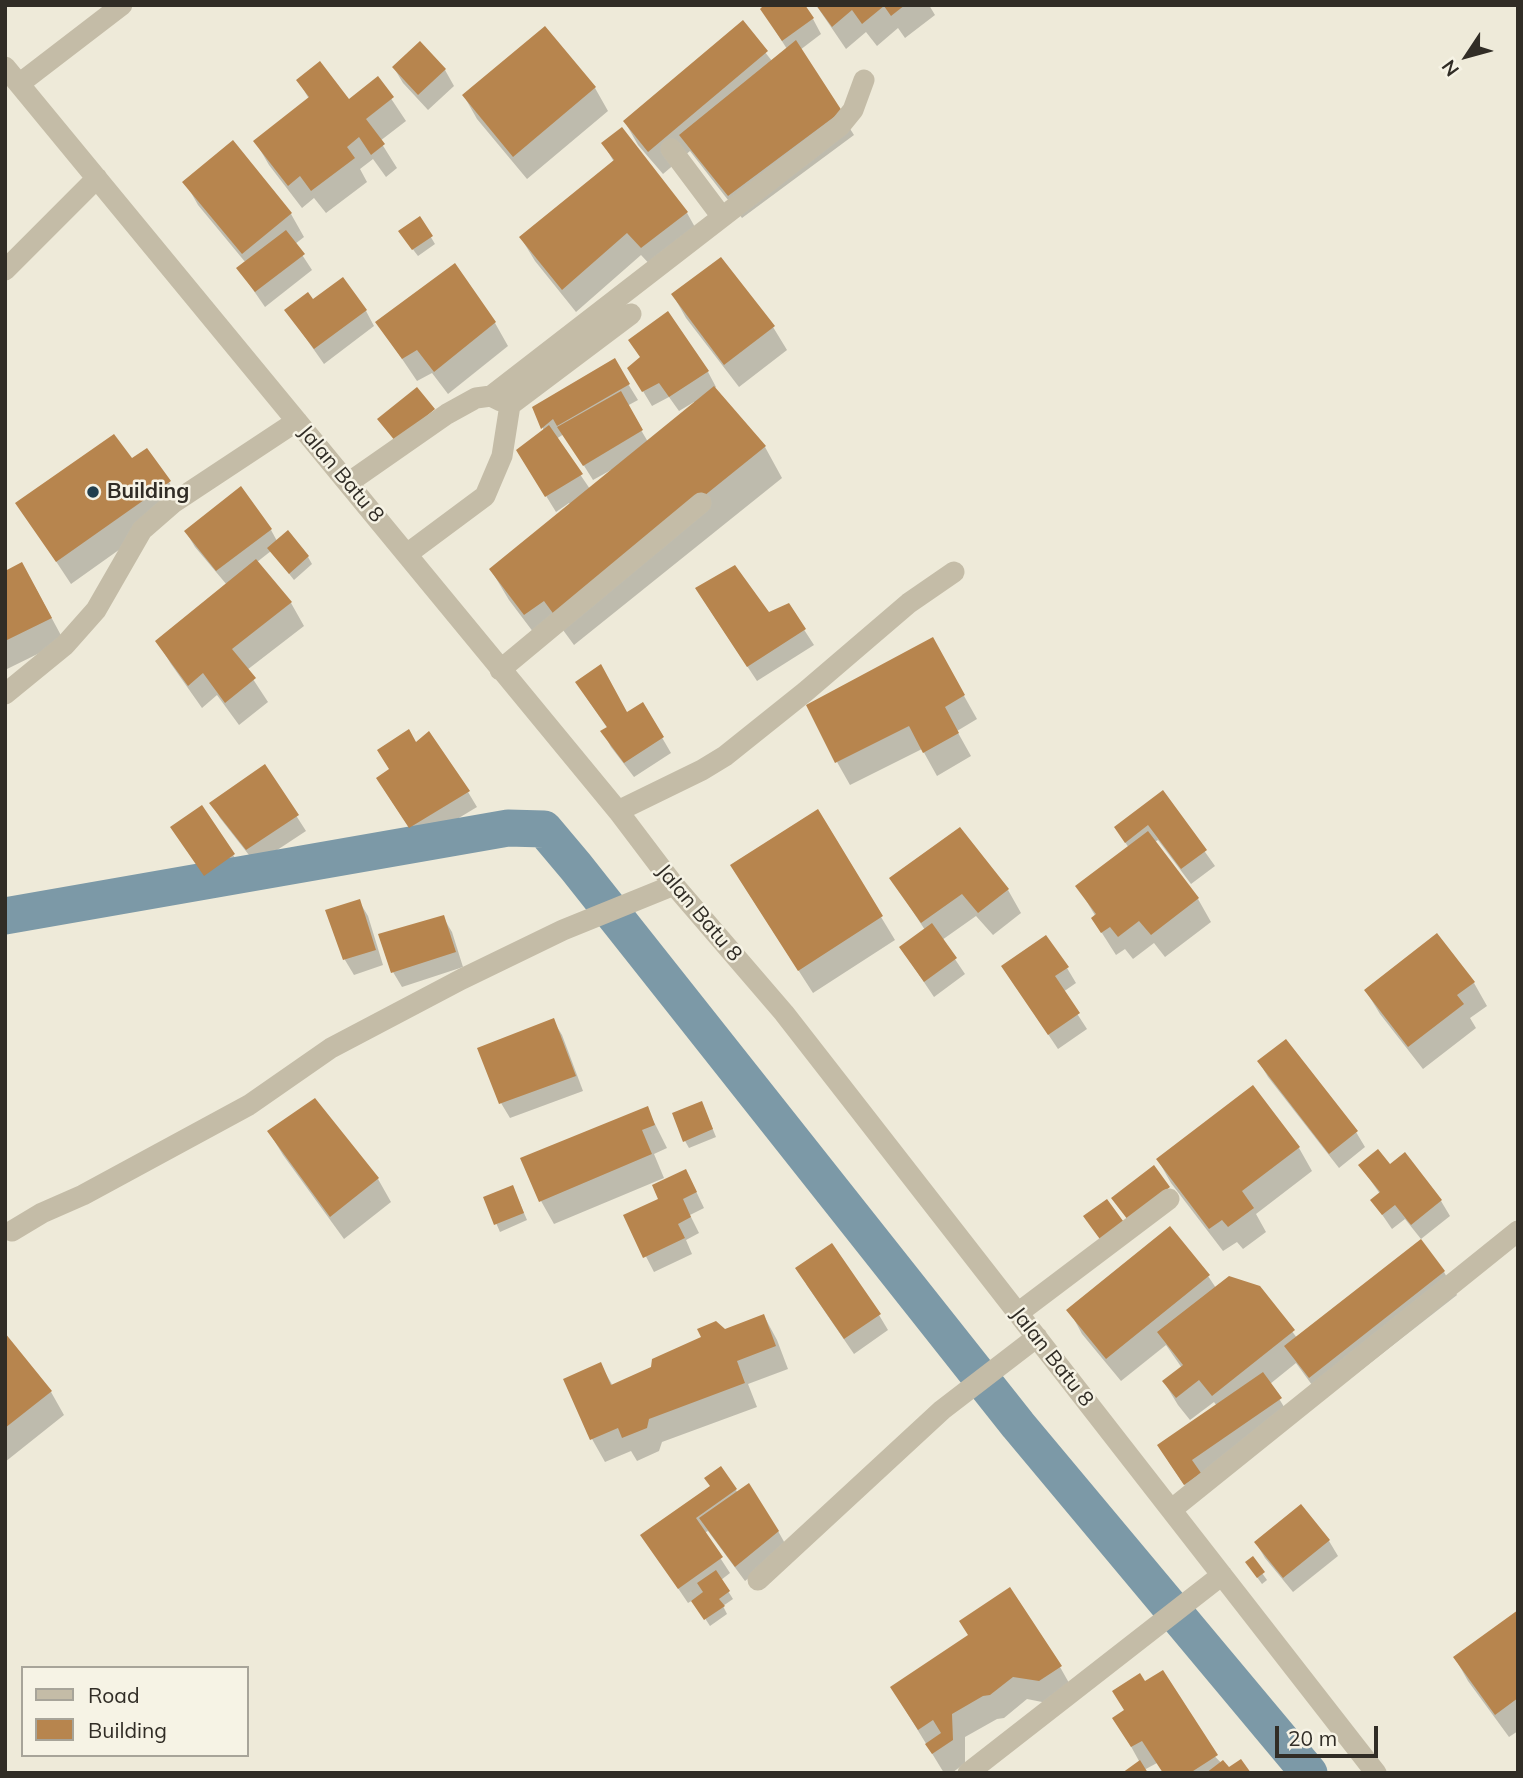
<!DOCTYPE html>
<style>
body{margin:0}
#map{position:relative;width:1523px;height:1778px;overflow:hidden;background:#eeead9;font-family:Mulish,sans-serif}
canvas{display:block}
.frame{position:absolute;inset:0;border:7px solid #312d26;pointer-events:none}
.legend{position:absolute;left:21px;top:1666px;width:228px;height:91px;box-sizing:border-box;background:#f6f3e5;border:2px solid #a7a499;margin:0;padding:9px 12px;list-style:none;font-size:21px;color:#312d26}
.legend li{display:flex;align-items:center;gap:14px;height:35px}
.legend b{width:35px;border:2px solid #a7a499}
.north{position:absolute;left:1432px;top:21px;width:70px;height:70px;-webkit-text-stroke:5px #f6f3e5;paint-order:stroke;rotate:234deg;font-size:19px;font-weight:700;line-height:28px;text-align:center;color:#312d26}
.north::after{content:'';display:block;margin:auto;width:24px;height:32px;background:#312d26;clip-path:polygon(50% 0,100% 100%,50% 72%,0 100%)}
.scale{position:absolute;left:1275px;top:1726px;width:103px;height:32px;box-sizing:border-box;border:4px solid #312d26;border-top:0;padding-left:9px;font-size:21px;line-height:24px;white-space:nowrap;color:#312d26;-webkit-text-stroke:5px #f6f3e5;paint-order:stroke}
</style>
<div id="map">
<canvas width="1523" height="1778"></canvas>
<div class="frame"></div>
<ul class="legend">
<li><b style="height:9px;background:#c4bca7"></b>Road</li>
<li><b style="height:19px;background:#b7854e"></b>Building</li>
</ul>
<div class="north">N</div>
<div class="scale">20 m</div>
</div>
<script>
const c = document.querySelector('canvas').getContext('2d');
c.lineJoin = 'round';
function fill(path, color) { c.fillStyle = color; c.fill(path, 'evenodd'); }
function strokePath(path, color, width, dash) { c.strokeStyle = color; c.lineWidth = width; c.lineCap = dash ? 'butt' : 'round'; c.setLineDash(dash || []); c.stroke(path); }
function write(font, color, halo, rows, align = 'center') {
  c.font = font + ' Mulish,sans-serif'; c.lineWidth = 5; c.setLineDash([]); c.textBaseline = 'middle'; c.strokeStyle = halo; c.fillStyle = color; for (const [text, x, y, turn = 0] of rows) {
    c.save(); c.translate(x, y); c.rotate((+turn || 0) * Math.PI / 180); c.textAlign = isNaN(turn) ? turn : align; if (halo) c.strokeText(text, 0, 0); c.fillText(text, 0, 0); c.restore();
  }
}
const shadow = new Path2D(`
 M816,5H929L935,15L905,38L898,28L877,46L866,32L846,49Z
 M813,19L821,34L800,50L854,135L742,218L690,151L663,174L638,145L625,122L742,23L772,61L787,49L771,24Z
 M545,28L595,88L608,111L527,179L477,119L464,96Z
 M420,44L445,70L454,86L428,110L403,83L394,68Z
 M378,79L406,121L380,141L397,168L386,177L373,159L360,169L367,182L326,213L314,198L302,208L269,165L255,141L309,99L298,80L349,101Z
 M603,143L687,213L700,236L655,270L641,255L576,312L535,261L521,238L614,162Z
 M185,182L291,214L304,237L295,244L312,270L265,307L238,268L246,263L198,205Z
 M420,219L435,244L418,256L405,239Z
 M673,295L773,327L787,350L739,387L686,318Z
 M286,310L366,311L374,326L324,364Z
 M668,314L708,372L716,387L714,389L765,447L782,478L574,645L563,630L543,645L509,600L491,570L571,505L569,503L556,512L527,465L544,431L534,408L614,361L638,400L627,406L648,442L696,404L694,402L679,411L669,397L652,406L629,368L641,359ZM564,434L593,480L611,470L612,471L590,489L556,439Z
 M377,322L495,323L508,346L448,394L432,373L417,381Z
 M131,460L169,482L182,505L71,584L18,504Z
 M271,530L277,541L308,557L312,564L294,580L271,551L257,562L291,603L304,626L247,670L268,702L239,725L217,695L202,708L171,664L157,641L227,585L195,547L186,532Z
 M5,573L35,587L64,641L5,670Z
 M706,604L768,614L788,605L814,645L757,681Z
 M932,639L977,719L957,731L971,756L937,776L922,749L850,785L837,762Z
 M586,697L627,714L643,705L671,753L634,777L611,747L603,732L608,729Z
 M416,744L468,792L477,807L419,842L387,794L391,770Z
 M265,767L306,831L256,864L220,818L211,803Z
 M1163,793L1215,866L1191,884L1158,840L1155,842L1198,899L1211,922L1165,957L1154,943L1133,959L1125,949L1116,955L1093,919L1096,917L1078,887L1129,848L1125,842Z
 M202,808L243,870L214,890L172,828Z
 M960,830L1008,890L1021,913L993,935L976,916L942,940L965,974L934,997L901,948L925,930L891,878Z
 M746,889L881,917L895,940L813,993Z
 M359,901L368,916L383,965L354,975L345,960L328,911Z
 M443,917L452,932L463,967L402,987L393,972Z
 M1003,967L1067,968L1076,983L1063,992L1087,1029L1058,1049Z
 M1474,983L1487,1006L1470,1018L1476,1028L1423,1069L1380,1014L1366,991Z
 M553,1020L562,1035L583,1091L510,1118L501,1103Z
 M1259,1062L1356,1132L1365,1147L1339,1168L1268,1077Z
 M647,1108L667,1148L654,1154L664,1178L554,1224L541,1201Z
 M705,1110L716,1137L689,1148L685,1141Z
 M269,1132L378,1179L391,1202L344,1239L283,1155Z
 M1299,1148L1312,1171L1256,1214L1266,1232L1243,1249L1237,1242L1223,1251L1171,1183L1158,1160Z
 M1360,1165L1390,1167L1441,1201L1450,1216L1421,1239L1405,1219L1392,1229L1372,1200L1380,1194Z
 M694,1187L704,1208L690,1215L699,1233L686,1240L692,1254L654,1272L625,1216Z
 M516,1194L527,1220L500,1232L485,1198Z
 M1420,1242L1444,1272L1457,1295L1323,1400L1296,1363L1270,1384L1289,1415L1194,1499L1168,1461L1217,1406L1214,1402L1190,1420L1178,1405L1164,1382L1182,1368L1166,1345L1121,1381L1082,1334L1069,1310L1208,1276L1216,1288L1259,1287L1297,1338Z
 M806,1284L879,1315L888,1330L854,1354Z
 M764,1316L777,1340L788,1369L748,1384L757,1407L662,1442L659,1451L637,1461L631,1451L605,1462L592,1439L565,1380L600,1364L613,1386L725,1331Z
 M5,1336L51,1392L64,1415L5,1462Z
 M721,1469L738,1493L778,1531L787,1547L745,1581L708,1531L704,1533L730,1573L721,1580L733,1599L723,1606L727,1614L710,1626L693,1600L688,1603L642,1535L712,1487Z
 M1329,1541L1338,1556L1293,1592L1265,1558L1256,1543Z
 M1252,1559L1267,1580L1262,1584L1251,1569Z
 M1518,1612V1731L1509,1737L1468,1681L1455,1658Z
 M970,1636L1060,1667L1073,1690L1052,1704L1027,1699L1004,1718L997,1719L965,1737V1763L952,1773H944L892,1688Z
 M1145,1684L1228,1770L1249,1773H1164L1157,1763L1144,1770L1128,1741L1125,1711Z`);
const canal = new Path2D(`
 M5,916L508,828L544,829L576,867L1018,1425L1309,1773`);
const building = new Path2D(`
 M764,5H805L814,18L782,41L760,9Z
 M816,5H905L891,16L884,6L862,24L852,10L832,27Z
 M743,20L768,51L648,152L623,121Z
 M545,26L596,87L513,157L462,95Z
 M796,40L842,111L728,196L679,135Z
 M420,41L446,69L418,95L392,67Z
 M320,61L349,99L378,76L394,97L366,119L385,144L371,155L359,137L347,147L355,158L311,191L300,176L288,186L253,141L309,97L296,80Z
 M622,127L688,212L641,248L627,233L562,290L519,237L614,160L601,143Z
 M233,140L292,213L242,254L182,182Z
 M420,216L433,236L412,250L398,231Z
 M286,230L305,254L255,292L236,268Z
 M721,257L775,326L724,365L671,294Z
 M455,263L496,322L434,372L417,350L402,359L375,322Z
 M343,277L367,310L314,349L284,310L308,292L313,299Z
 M668,311L709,371L669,397L659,383L642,392L627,368L640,357L628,340Z
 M615,358L630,384L557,426L553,419L541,429L532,407Z
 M714,386L766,446L555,616L544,601L524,615L489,569Z
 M417,387L435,409L396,442L377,419Z
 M621,391L643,430L583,466L557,427Z
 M549,425L583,474L545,497L516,450Z
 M114,434L132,458L147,448L171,481L56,562L15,503Z
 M241,486L272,529L216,571L184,531Z
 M288,530L309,556L289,574L267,548Z
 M256,559L292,602L232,649L256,678L225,703L203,673L188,686L155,641Z
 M22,562L52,618L5,641V571Z
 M735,565L769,612L789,603L806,629L747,667L695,588Z
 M933,637L965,695L945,707L959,733L923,753L909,726L835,763L806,705Z
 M601,664L627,712L643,702L664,737L624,763L600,731L607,727L575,682Z
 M409,729L416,742L429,731L470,791L409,828L376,778L389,769L377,750Z
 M265,764L299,815L246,850L209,803Z
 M1163,790L1207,850L1181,869L1148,825L1125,843L1114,827Z
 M202,805L235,854L204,876L170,827Z
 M818,809L883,916L798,971L730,865Z
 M960,827L1009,889L978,913L962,894L921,923L889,878Z
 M1148,831L1199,898L1151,935L1139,921L1118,937L1110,927L1101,933L1091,918L1096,914L1075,886Z
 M360,899L376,950L343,960L325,910Z
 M444,915L456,952L391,973L378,934Z
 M932,923L957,958L924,982L899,947Z
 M1437,933L1475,982L1457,995L1464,1004L1408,1047L1364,990Z
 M1046,935L1069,967L1055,976L1080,1013L1048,1035L1001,966Z
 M554,1018L576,1076L499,1104L477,1048Z
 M1286,1039L1358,1131L1329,1154L1257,1061Z
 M1253,1085L1300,1147L1242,1191L1254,1208L1228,1227L1222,1220L1209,1229L1156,1159Z
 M315,1098L379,1178L330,1217L267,1131Z
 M702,1101L713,1129L683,1142L672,1113Z
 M648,1106L655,1125L642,1130L652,1154L539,1202L520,1158Z
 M1378,1149L1390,1164L1405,1152L1442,1200L1411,1225L1395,1205L1382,1215L1370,1200L1380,1192L1358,1165Z
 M1154,1165L1170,1187L1128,1220L1111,1198Z
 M686,1169L697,1192L683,1199L691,1217L678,1224L685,1238L643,1258L623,1215L658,1199L652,1185Z
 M513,1185L524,1213L494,1225L483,1197Z
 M1107,1199L1126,1225L1102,1242L1083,1216Z
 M1170,1226L1210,1275L1106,1359L1066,1310Z
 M1421,1239L1445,1271L1309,1378L1284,1346Z
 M832,1243L881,1314L844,1339L795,1268Z
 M1229,1276L1260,1286L1295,1330L1212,1396L1199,1380L1176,1398L1162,1381L1183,1365L1157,1332Z
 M764,1314L776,1346L737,1361L745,1383L649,1419L647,1428L622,1438L618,1428L590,1440L563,1379L601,1362L611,1385L651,1367L652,1359L701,1337L697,1329L716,1321L725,1329Z
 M5,1333L52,1391L5,1428Z
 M1263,1372L1282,1398L1192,1460L1201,1473L1184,1485L1157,1445Z
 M721,1466L737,1489L696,1518L723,1557L678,1589L640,1535L710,1486L704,1478Z
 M749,1483L779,1531L735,1567L699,1518Z
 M1301,1504L1330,1540L1283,1578L1254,1542Z
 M1253,1556L1265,1572L1257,1578L1245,1562Z
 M716,1570L730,1591L719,1599L725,1606L704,1620L691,1601L703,1592L697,1583Z
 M1010,1587L1062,1666L1039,1681L1013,1677L990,1695L983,1696L952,1714L953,1740L932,1754L925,1744L941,1733L933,1720L918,1730L890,1687L968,1635L959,1621Z
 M1518,1610V1698L1495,1715L1453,1657Z
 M1163,1670L1218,1755L1190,1773H1163L1142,1741L1131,1747L1112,1718L1124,1710L1112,1691L1140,1673L1145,1681Z
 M1241,1759L1251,1773H1206L1223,1760L1229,1767Z
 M1140,1760L1148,1773H1122Z`);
const minor = new Path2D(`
 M5,67L618,811L674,885L784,1013L1376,1773
 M19,84L122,5
 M671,149L722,217
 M5,270L97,178
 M491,396L840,126L853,110L864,80
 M348,483L447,414L476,398L491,396L501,401
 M407,554L485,496L502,456L510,405L631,314
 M500,670L701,503
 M5,694L65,645L96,610L142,530L173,503L297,421
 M618,811L702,770L725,756L805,692L909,603L954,572
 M12,1231L42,1213L83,1195L249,1105L331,1048L462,979L563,930L674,885
 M1018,1313L1169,1199
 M1171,1510L1518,1231
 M758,1580L942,1410L1037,1337
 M968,1773L1222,1575`);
const markers = [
 [93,492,7,"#213e4d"]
];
const streetNames = [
 ["Jalan Batu 8",341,474,50],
 ["Jalan Batu 8",699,913,50],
 ["Jalan Batu 8",1052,1357,52]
];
const poiNames = [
 ["Building",107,492]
];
fill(shadow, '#0003');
strokePath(canal, '#7c99a7', 37);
fill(building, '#b7854e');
strokePath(minor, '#c4bca7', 21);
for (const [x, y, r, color] of markers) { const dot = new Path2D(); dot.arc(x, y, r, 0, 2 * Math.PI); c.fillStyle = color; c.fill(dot); strokePath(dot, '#f6f3e5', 2.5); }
write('21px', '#312d26', '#f6f3e5', streetNames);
write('bold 21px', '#312d26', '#f6f3e5', poiNames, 'left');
</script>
